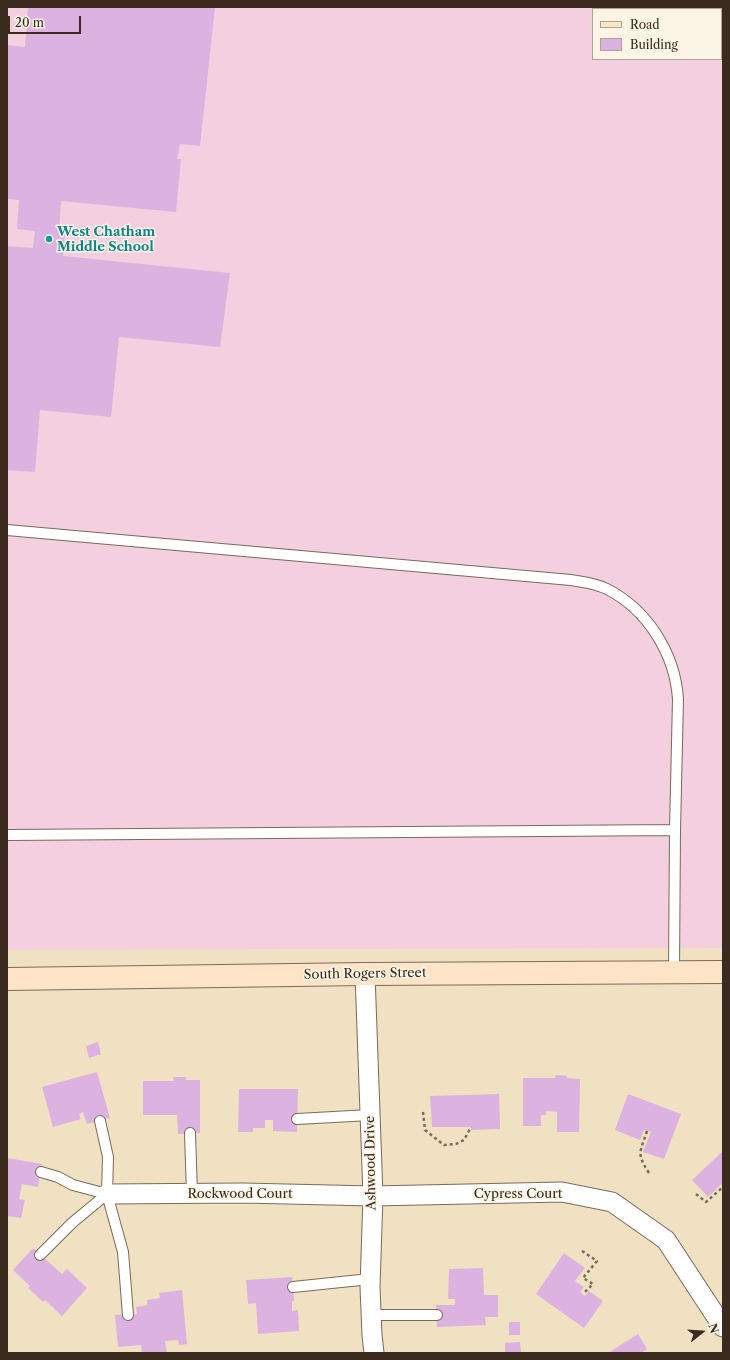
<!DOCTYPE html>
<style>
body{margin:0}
#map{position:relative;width:730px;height:1360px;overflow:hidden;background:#f0e1c3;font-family:"Libre Caslon Text",serif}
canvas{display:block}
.frame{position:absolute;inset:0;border:8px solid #3b2a1e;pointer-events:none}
.legend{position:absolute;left:592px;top:8px;width:130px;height:52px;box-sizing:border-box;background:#fcf5e5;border:1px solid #afa495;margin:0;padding:5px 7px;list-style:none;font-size:12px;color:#3b2a1e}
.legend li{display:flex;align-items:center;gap:8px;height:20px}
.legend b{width:20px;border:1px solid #afa495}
.north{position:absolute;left:682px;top:1312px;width:40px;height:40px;-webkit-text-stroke:3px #fcf5e5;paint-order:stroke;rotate:73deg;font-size:11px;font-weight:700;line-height:16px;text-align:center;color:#3b2a1e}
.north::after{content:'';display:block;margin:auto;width:14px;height:18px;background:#3b2a1e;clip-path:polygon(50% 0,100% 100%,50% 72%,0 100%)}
.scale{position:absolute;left:8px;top:16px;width:73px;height:18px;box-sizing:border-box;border:2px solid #3b2a1e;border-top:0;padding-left:5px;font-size:12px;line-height:14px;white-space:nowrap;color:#3b2a1e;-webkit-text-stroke:3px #fcf5e5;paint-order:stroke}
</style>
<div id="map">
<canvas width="730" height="1360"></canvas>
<div class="frame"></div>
<ul class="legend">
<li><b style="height:5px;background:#fee4c6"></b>Road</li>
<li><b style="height:11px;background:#dcb2e1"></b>Building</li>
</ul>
<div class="north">N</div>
<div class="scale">20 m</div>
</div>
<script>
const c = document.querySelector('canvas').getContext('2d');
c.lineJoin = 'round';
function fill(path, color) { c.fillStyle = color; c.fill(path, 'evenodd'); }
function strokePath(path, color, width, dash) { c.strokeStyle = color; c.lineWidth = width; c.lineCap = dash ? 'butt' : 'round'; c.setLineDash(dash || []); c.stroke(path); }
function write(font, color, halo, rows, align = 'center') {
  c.font = font + ' "Libre Caslon Text",serif'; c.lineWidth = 3; c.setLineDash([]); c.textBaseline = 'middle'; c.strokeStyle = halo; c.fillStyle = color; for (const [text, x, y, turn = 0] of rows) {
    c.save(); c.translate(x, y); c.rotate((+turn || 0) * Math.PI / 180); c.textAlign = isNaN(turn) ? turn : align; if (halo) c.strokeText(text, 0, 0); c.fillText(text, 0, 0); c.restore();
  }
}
const built = new Path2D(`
 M7,7H723V948L7,950ZM593,9H721V59H593Z`);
const building = new Path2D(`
 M28,7H215L200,146L180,144L177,159H181L176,212L61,201L59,230L65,231L63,256L230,273L220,347L119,337L111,417L40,410L35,472L7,470V246L33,248L35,231L17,229L19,200L7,199V45L25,47Z
 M98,1042L101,1054L89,1058L86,1046Z
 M97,1072L110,1118L87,1124L83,1112L79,1114L81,1119L53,1127L42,1087Z
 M555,1075L567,1076V1078L580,1079L579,1132H557V1112L546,1111V1115H541V1126H523V1078H555Z
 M173,1077H186V1080H200V1133L178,1134L177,1115H143V1081H174Z
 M239,1089H298L297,1132L273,1131V1120H265V1128H253V1132H238Z
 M499,1094L500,1129L471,1130V1127H432L430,1096Z
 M628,1094L681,1114L664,1159L643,1152L651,1132L644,1130L640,1140L615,1130Z
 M723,1151V1183L708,1197L692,1180Z
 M7,1158L42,1164L38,1187L22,1184L19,1199L25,1200L21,1218L7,1216Z
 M33,1248L62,1274L67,1269L87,1288L62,1316L45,1300L43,1302L28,1288L30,1286L13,1270Z
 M564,1253L585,1268L575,1281L584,1287L580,1292L585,1296L589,1291L603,1301L584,1328L536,1294Z
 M483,1268L484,1295H498V1317H485L486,1325L437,1327L436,1305H455V1299H448L449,1269Z
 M292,1277L294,1301H292V1311L298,1310L299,1331L258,1334L256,1303L248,1304L246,1280Z
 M182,1290L187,1344L179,1345L178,1340L165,1341L167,1353H142L141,1345L118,1347L115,1315L137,1314L136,1307L147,1305V1300L160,1298L159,1293Z
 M509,1322H520V1335H509Z
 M638,1334L647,1349L641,1353H608Z
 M520,1342L521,1353H505V1343Z`);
const path = new Path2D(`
 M423,1112L425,1130L444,1145L456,1144L464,1140L471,1127
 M647,1131C640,1153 636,1153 649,1173
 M696,1194L706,1202L723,1187
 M582,1251L597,1261L583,1278L593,1284L583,1294`);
const lane = new Path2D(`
 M7,530L571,580C583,582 595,583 607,589C648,610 675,654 678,699L675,830L674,971
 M7,835L675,830
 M297,1119L370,1115
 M100,1121L108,1157L107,1194L123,1252L128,1315
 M190,1133L192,1194
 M41,1172L58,1177L73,1185L107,1194
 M40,1255L72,1223L107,1194
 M293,1287L370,1279
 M371,1315H437`);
const street = new Path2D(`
 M365,974L373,1196L370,1287L372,1335L374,1353
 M107,1194L243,1193L373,1196L562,1192L612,1202L666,1240L723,1327`);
const secondary = new Path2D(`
 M7,979L365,974L723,972`);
const markers = [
 [49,239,4,"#0f9aa8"]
];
const cultureNames = [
 ["West Chatham",57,232],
 ["Middle School",57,247]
];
const streetNames = [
 ["South Rogers Street",365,974,-1],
 ["Ashwood Drive",371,1163,-91],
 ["Rockwood Court",240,1194],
 ["Cypress Court",518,1194]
];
fill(built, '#f3cfe0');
fill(building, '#dcb2e1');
strokePath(lane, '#7a6a58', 12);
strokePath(street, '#7a6a58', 21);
strokePath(secondary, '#7a6a58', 24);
strokePath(path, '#7a6a58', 2.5, [3, 3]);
strokePath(lane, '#fff', 10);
strokePath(street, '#fff', 19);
strokePath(secondary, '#fee4c6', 22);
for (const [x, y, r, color] of markers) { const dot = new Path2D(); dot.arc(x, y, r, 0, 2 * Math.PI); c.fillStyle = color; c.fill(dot); strokePath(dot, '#fcf5e5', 1.5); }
write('bold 13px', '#0d838f', '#fcf5e5', cultureNames, 'left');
write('13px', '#3b2a1e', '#fcf5e5', streetNames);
</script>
